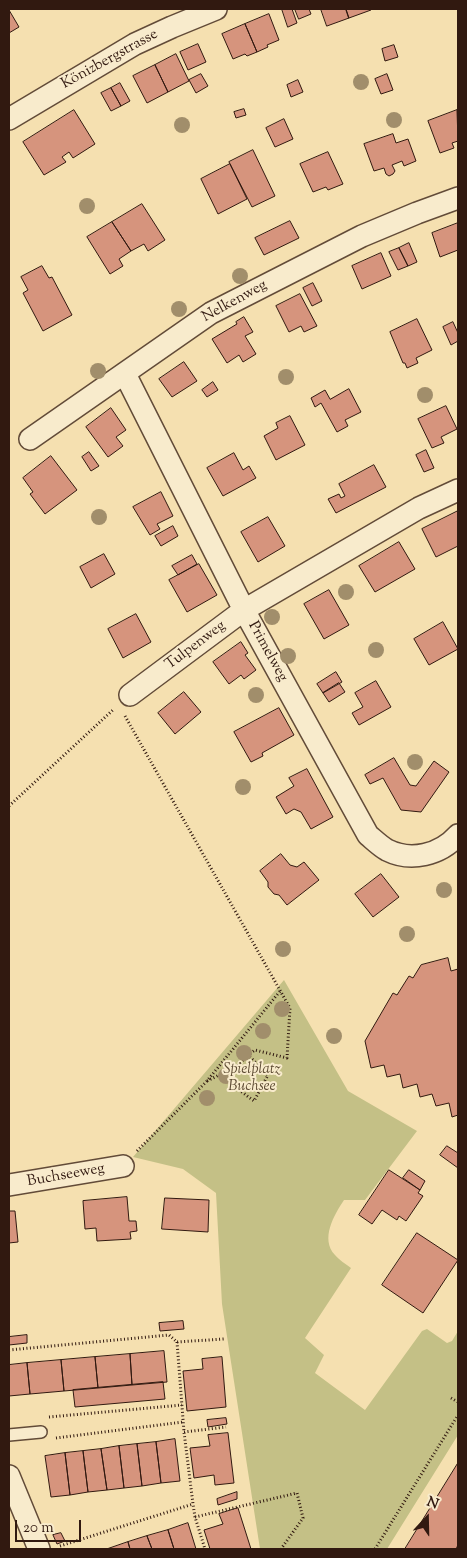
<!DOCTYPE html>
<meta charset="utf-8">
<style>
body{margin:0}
#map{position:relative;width:467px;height:1558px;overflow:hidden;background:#f5e0b0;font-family:"Sorts Mill Goudy",serif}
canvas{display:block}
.frame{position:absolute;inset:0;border:10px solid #311910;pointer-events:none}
.north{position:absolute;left:402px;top:1493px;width:50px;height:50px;-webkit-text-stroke:4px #f8ebcc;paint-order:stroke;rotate:21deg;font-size:14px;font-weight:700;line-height:20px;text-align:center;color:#311910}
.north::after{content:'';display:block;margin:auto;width:18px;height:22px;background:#311910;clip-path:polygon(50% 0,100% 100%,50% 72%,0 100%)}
.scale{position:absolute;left:15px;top:1520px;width:66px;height:22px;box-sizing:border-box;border:2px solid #311910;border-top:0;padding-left:6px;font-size:15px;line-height:18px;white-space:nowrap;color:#311910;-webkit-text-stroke:4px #f8ebcc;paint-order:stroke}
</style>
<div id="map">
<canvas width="467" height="1558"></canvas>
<div class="frame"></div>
<div class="north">N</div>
<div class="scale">20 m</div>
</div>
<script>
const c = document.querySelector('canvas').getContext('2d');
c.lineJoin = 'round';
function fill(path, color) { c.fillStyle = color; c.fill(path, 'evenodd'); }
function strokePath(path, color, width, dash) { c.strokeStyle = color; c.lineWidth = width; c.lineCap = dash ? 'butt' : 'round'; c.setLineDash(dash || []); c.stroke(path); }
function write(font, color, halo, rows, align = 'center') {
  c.font = font + ' "Sorts Mill Goudy",serif'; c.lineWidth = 4; c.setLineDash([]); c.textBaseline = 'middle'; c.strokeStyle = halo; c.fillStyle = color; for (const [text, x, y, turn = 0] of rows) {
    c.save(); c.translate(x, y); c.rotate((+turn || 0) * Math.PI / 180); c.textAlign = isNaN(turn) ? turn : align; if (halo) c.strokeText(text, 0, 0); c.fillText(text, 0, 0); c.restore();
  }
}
const green = new Path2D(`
 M284,980L348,1091L417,1131L365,1200H344C334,1215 320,1239 335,1255C339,1260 346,1264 351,1268L305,1338L324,1355L315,1373L365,1410L422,1331L427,1329L447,1343L452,1341L458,1331V1435L387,1549H260L222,1304L216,1193L183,1169L133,1157Z`);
const building = new Path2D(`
 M282,9H292L297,23L288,27Z
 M295,9H309L311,14L299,19Z
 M321,9H346L349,18L327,26Z
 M346,9H371V10L349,18Z
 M9,10L19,27L9,33Z
 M269,14L279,40L267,45L268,47L257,52L245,24Z
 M245,24L257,52L247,56L245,54L233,59L222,34Z
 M198,44L206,62L188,70L180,52Z
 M394,45L398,57L385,61L382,49Z
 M176,54L189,81L168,92L155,65Z
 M155,65L168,92L147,103L133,76Z
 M201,74L208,86L196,93L189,80Z
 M387,74L393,90L381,94L375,79Z
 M298,80L303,92L291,97L287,85Z
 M120,83L130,101L121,106L111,88Z
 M111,88L121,106L111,111L101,93Z
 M244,109L246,115L236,118L234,112Z
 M74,110L95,144L73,158L69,152L62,157L66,162L44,175L23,142Z
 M457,110L458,141L452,143L454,148L440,153L428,121Z
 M284,119L293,139L275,147L266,128Z
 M393,134L396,143L408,139L416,161L404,166L402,161L392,165L395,171L393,174L389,176L386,174L384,168L374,171L364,144Z
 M253,150L275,196L252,207L229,162Z
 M328,152L343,184L328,190L326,187L313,192L300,164Z
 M230,164L247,199L218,214L201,179Z
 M142,204L165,240L148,251L144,244L131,251L112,222Z
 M290,221L299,238L264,255L255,238Z
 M112,222L131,251L119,259L123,266L110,274L87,237Z
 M458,223V250L440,257L432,233Z
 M409,243L417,262L408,266L399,248Z
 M399,248L408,266L398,270L389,252Z
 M381,253L391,276L362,289L352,266Z
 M42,266L49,278L52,277L72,315L43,331L23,293L28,290L21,277Z
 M313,283L322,301L312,306L303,288Z
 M300,294L317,326L304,332L301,326L289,332L276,306Z
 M244,317L253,332L245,336L256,354L243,362L239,355L227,363L212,339L237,324L236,322Z
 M417,319L432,350L416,358L418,363L407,368L405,363H403L390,332Z
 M453,322L458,333V341L451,345L443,327Z
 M184,362L197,381L172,397L159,379Z
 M213,382L218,390L207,397L202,390Z
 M349,389L361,412L345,420L348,426L337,432L321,403L315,407L311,398L325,390L330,399Z
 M446,406L457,429L441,437L444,443L432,448L418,419Z
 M111,408L126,430L116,437L123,446L108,457L86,427Z
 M290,416L305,445L276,460L264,436L278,428L276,423Z
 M426,450L434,468L424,472L416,455Z
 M89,452L99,466L91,471L82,457Z
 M234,453L243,470L249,466L256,478L223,496L207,468Z
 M51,456L77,490L45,514L30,494L33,492L23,478Z
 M374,465L386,487L336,513L328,499L339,494L341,498L345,496L339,484Z
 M161,492L173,516L157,524L160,529L150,535L133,507Z
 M458,511V546L436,557L422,529Z
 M268,517L285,546L258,562L241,532Z
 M173,526L178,536L161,546L155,536Z
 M399,542L415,569L375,592L359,566Z
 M104,554L115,574L91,588L80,567Z
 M192,555L197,564L178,575L172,566Z
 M199,564L217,595L187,612L169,580Z
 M329,590L349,625L324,639L304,604Z
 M136,614L151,642L123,658L108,629Z
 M443,622L458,649L429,665L414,639Z
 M241,642L248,653L245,655L256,670L244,679L241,675L229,684L213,662Z
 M336,672L342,682L323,693L317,684Z
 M376,681L391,707L359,725L352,713L363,707L355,693Z
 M339,683L345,692L329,702L323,693Z
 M184,692L201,712L175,734L158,713Z
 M279,708L294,735L262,753L263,756L251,762L234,732Z
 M394,758L410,785L416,786L434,761L449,772L421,812L401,810L383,778L370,784L365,775Z
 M307,769L333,817L311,829L301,812L294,809L286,814L276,797L294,786L289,778Z
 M281,854L290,865L297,867L304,862L319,880L287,905L279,895L274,894L268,887V882L260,871Z
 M381,874L399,897L373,917L355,894Z
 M448,958L451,971L458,969V1115L452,1117L449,1103L436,1106L432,1094L420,1097L417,1084L403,1088L400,1074L387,1077L384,1065L371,1068L365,1041L393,993L397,995L409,976L413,978L421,965Z
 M447,1146L458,1153V1168L440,1155Z
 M389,1170L420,1190L418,1193L423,1196L406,1221L399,1216L397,1220L382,1210L372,1224L359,1215Z
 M409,1170L425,1181L420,1190L403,1178Z
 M127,1197L129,1221H136L137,1231L130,1232L131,1239L97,1241L96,1228L85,1229L83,1201Z
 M165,1198L209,1200L208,1232L162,1229Z
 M9,1211H15L18,1242L9,1243Z
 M417,1233L458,1260L423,1313L382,1285Z
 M183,1321L184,1329L160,1331L159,1323Z
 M27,1335V1343L9,1345V1337Z
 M164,1351L167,1382L132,1385L130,1354Z
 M130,1354L132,1385L98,1388L95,1357Z
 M95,1357L98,1388L64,1391L61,1360Z
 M222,1357L226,1407L187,1411L183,1371L203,1369L202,1359Z
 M61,1360L64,1391L30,1394L27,1363Z
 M27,1363L30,1394L9,1396V1365Z
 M163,1382L165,1399L75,1407L73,1390Z
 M226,1418L227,1424L208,1427L207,1420Z
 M228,1433L234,1483L215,1485L214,1475L194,1478L190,1448L210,1446L208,1435Z
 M175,1439L180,1481L161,1483L156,1442Z
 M156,1442L161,1483L142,1486L137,1444Z
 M137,1444L142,1486L124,1488L119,1446Z
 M119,1446L124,1488L107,1490L101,1449Z
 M101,1449L107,1490L88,1492L83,1451Z
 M83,1451L88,1492L70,1495L65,1453Z
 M65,1453L70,1495L51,1497L45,1456Z
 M458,1463V1545L456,1549H405Z
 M237,1492V1499L218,1505L217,1499Z
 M238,1508L251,1549H210L204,1530L223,1524L219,1514Z
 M188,1523L196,1549H174L168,1530Z
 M168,1530L174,1549H152L147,1536Z
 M61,1533L65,1541L57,1544L53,1535Z
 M147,1536L152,1549H130L128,1542Z
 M128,1542L130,1549H107Z`);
const path = new Path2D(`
 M125,716L290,1008L287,1058L255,1050L248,1055L232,1072L219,1075L207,1081
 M9,806L114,709
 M219,1075L254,1101L268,1075L248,1055
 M137,1151L207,1081L281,990
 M177,1342L184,1432L193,1504L195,1517L205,1549
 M9,1350L169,1335L177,1342L224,1339
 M451,1398L458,1402
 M49,1417L182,1405
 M184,1432L226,1427
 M56,1438L183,1422
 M195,1517L297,1493L303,1518L281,1549
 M60,1546L193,1504
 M375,1549L458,1415`);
const service = new Path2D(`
 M9,1435L41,1432`);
const minor = new Path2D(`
 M9,119L135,44L172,27L216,9
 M125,374L244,610L368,835C374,840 380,846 387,850C411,862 440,855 458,835
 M30,439L211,313L362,236L417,213L458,198
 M130,695L244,610L419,508L458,490
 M9,1185L123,1166
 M9,1476L39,1549`);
const trees = [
 [361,82],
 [394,120],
 [182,125],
 [87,206],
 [240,276],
 [179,309],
 [98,371],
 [286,377],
 [425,395],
 [99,517],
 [346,592],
 [272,617],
 [376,650],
 [288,656],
 [256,695],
 [415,762],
 [243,787],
 [444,890],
 [407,934],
 [283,949],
 [282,1009],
 [263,1031],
 [334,1036],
 [244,1053],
 [226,1076],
 [207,1098]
];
const streetNames = [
 ["Könizbergstrasse",110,60,-29],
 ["Nelkenweg",235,302,-29],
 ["Tulpenweg",196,646,-37],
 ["Primelweg",267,652,61],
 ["Buchseeweg",66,1176,-10]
];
const parkNames = [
 ["Spielplatz",252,1070],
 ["Buchsee",252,1087]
];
fill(green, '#c4c086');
fill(building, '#d6947d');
strokePath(building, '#311910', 1);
strokePath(service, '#624b38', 14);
strokePath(minor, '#624b38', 24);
strokePath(path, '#311910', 3, [1, 2.5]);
strokePath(service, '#f8ebcc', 11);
strokePath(minor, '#f8ebcc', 21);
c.fillStyle = '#a18e6b';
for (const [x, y] of trees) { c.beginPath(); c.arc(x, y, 8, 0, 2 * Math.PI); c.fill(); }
write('15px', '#311910', '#f8ebcc', streetNames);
write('italic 15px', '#5d4b33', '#f8ebcc', parkNames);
</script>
